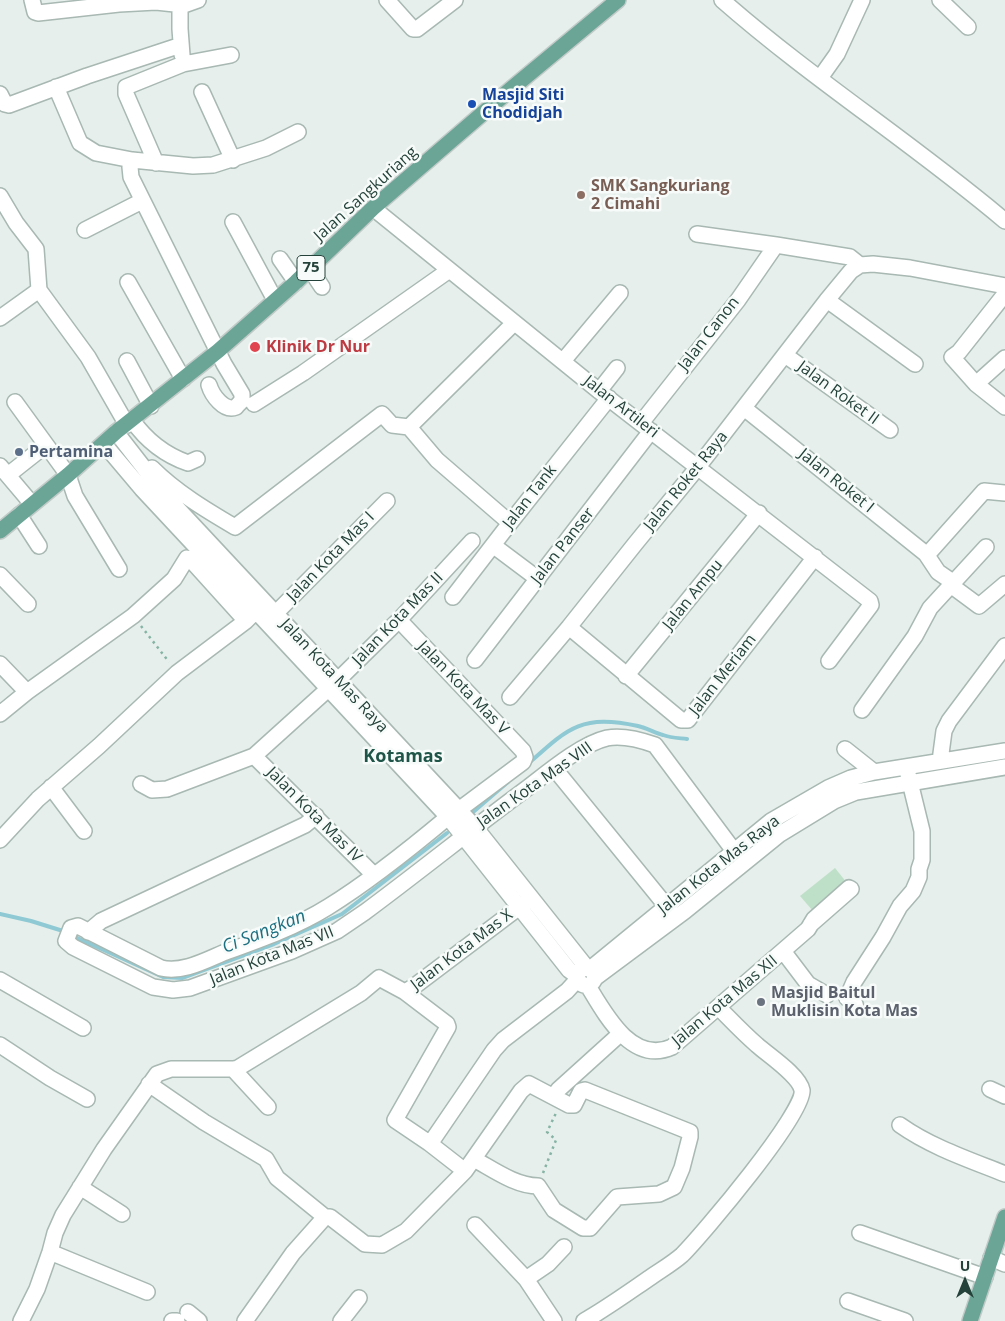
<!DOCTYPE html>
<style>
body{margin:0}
#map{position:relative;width:1005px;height:1321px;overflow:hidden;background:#e6efeb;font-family:"Open Sans",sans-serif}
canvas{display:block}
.north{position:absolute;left:940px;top:1256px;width:50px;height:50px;-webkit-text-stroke:4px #f7fbf9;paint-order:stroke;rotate:0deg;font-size:14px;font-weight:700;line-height:20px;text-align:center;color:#24423a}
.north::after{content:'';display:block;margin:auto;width:18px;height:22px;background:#24423a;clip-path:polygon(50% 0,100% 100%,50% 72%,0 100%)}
</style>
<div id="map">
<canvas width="1005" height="1321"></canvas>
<div class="north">U</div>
</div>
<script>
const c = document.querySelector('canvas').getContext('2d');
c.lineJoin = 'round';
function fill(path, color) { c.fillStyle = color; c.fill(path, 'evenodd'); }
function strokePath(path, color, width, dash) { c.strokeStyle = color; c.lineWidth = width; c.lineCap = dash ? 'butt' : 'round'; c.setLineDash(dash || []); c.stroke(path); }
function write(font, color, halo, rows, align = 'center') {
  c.font = font + ' "Open Sans",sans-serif'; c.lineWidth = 5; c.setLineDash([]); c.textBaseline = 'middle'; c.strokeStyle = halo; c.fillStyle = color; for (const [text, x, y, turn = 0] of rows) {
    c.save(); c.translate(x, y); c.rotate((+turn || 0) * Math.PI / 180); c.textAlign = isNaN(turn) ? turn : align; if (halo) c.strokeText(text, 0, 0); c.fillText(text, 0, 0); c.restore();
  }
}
const green = new Path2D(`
 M835,868L847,883L813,911L800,896Z`);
const stream = new Path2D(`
 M528,764C568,728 581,714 638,726C647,728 655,733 663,735C671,738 679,738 687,739
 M472,813L508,782
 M0,914L31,921L63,931
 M73,936L163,977L182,978L274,944L342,914L447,833`);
const path = new Path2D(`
 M141,626L169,662
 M543,1173L556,1140L547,1132L556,1113`);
const minor = new Path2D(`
 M32,0L35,12L38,13L119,4L156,2L184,5L198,0
 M387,0L413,29H417L455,0
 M722,0C812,79 914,144 1005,221
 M940,0L968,27
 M180,5V29L182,55
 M820,78L837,54L862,0
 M56,87L80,143L96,153L132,160L193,166L213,165L266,148L298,132
 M202,92L233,160
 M0,94L5,104L9,105L87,76L181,45
 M132,160L130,167L131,177L224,364L242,394V401C241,401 236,407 236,407C224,412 212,395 209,385
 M156,163L126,94V87L183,64L231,55
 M0,196L16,223L36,249L39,290
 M373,208L599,391L870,601L871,605L829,661
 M233,222L275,300
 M85,230L142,201
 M697,234L776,245L850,257L860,265L873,264L910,268L1005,286
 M280,259L296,282
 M310,269L322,287
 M128,282L183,379
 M39,290L88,357L127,425
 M1005,294L959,352L952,357L976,384L1005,407
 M827,300L915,364
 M0,318L39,290
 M785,355L890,430
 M127,361L151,406
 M563,361L620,293
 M976,384L1005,358
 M599,391L617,368
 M15,402L68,475L75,496L119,569
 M254,404L303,373L448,271
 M744,408L926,554L938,572L954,583
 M132,420C146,440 165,455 188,463L197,459
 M641,423L738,300L776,245
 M409,427L514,323
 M116,432L165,495L475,827L587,968
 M104,444L142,489L448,817L569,970L577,976
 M0,466L32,504
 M152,468C176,492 206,510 235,527L382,414L392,425L409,427L437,460L510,523
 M8,475L46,445
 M19,515L39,546
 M494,546L538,579
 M927,555L984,491L1005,493
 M0,575L28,604
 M952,586L979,606L1005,584
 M453,597L510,523L609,398
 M399,620L523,751L525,757L523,762L460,809
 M268,621L387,501
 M569,627L681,720H688L815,557
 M475,660L651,431
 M0,664L27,692
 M626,676L759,513
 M510,697L569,627L635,544L698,467L827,300L851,271L860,265
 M862,710L915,636L930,608L986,547
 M0,714L27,692L133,616L174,579L187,558L190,559L246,621
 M845,749L874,772
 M254,756L374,875
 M940,761L944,731L949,721L1005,646
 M554,768L672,913
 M141,784L152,790L167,789L254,756L337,681L399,620L472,541
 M51,787L84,831
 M448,817C411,848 370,881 328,907C296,927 259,940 223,953C204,961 182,973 161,968L78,926L71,928L66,941L73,947L153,987L173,990L190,988L292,951L337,931L365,912C419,872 472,829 526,789C547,773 581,744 607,738C623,735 641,740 655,745L734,851
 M0,840L38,799L99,746L177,673L246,621L256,611
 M88,932L101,921L305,825L316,816
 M783,951L808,984L827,995
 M590,969L771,821L828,788L851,778L874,772L1005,751
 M595,978L593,971L587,968L580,970L577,976C579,987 591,989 595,978L685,911L780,834L834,801L856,792L1005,767
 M0,980L83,1028
 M588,986C605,1014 632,1065 672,1047L808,929L814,919L849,888L851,889L811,924
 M405,992L416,985L526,902
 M856,1008L855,1004L847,998L854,982L883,937L900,906L913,891L919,877V869L922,860V831L908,774
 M0,1045L50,1078L87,1099
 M233,1069L268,1107
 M149,1084L204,1122L266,1159L277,1178L325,1217H330L365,1244L382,1245L406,1231L465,1171L521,1091L529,1084L569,1105H574L581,1091L585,1090L690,1132V1137L682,1168L674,1187L659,1194L617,1197L590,1228H583L554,1210L538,1186C516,1186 494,1170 474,1159
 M990,1089L1005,1096
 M558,1090L620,1034
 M900,1125C931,1147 970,1160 1005,1174
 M434,1138L494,1050L503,1040L567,991L577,980
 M80,1187L122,1214
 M475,1225L526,1279L554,1321
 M860,1233L985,1277
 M50,1252L147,1292
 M991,1258L1005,1264
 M526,1279L548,1264L564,1247
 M848,1301L905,1321
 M188,1312L199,1321
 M21,1321L37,1289L50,1252L55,1233L63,1215L104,1149L157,1074L171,1069H233L238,1068L361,993L379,978L405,992L447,1024L448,1027L395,1120L429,1143L465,1171
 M172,1321H177
 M245,1321L293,1253L325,1217
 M341,1321L359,1298
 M584,1321C607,1308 629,1292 651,1277C661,1270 673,1263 682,1255C702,1235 806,1112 802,1090C799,1075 768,1055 757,1045C743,1033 731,1020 718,1007`);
const major = new Path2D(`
 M0,531L68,475L116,432L218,351L296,282L373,208L511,89L618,0
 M970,1321L1005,1217`);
const markers = [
 [472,104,5,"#1a4fb4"],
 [581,195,5,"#8d6e63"],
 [255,347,6,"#e0444e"],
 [19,452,5,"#5c6f8a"],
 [761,1002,5,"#6b7280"]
];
const shields = [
 [311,268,28]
];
const shieldNames = [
 ["75",311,268]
];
const transitNames = [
 ["Masjid Siti",482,95],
 ["Chodidjah",482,113]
];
const educationNames = [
 ["SMK Sangkuriang",591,186],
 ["2 Cimahi",591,204]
];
const streetNames = [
 ["Jalan Sangkuriang",366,194,-42],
 ["Jalan Canon",709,334,-52],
 ["Jalan Roket II",838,393,36],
 ["Jalan Artileri",621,407,38],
 ["Jalan Roket Raya",686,481,-51],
 ["Jalan Roket I",836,481,39],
 ["Jalan Tank",530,497,-52],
 ["Jalan Panser",563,546,-52],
 ["Jalan Kota Mas I",331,557,-46],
 ["Jalan Ampu",693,595,-51],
 ["Jalan Kota Mas II",398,619,-46],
 ["Jalan Meriam",723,675,-52],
 ["Jalan Kota Mas Raya",334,676,47],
 ["Jalan Kota Mas V",463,688,46],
 ["Jalan Kota Mas VIII",535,785,-35],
 ["Jalan Kota Mas IV",314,815,45],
 ["Jalan Kota Mas Raya",719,865,-38],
 ["Jalan Kota Mas X",462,950,-37],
 ["Jalan Kota Mas VII",272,956,-22],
 ["Jalan Kota Mas XII",725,1001,-40]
];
const healthNames = [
 ["Klinik Dr Nur",266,347]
];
const serviceNames = [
 ["Pertamina",29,452]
];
const worshipNames = [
 ["Masjid Baitul",771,993],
 ["Muklisin Kota Mas",771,1011]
];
const neighbourhoodNames = [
 ["Kotamas",403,757]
];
const waterNames = [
 ["Ci Sangkan",264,932,-22]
];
fill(green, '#bfe0c8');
strokePath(stream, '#8ec9d4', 4);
strokePath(minor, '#a8b8b2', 18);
strokePath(major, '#c2cac8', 18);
strokePath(path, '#86b3a5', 2.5, [2.5, 4]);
strokePath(minor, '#fff', 15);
strokePath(major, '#6aa596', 15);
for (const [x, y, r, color] of markers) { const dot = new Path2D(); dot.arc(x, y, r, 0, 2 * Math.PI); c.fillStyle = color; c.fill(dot); strokePath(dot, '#f7fbf9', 2); }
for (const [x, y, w] of shields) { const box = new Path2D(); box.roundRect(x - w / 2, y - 12.5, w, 25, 4); c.fillStyle = '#f7fbf9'; c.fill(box); strokePath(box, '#24423a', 1); }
write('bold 15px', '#24423a', null, shieldNames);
write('bold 16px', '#164399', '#f7fbf9', transitNames, 'left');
write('bold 16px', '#785e54', '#f7fbf9', educationNames, 'left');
write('16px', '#24423a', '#f7fbf9', streetNames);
write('bold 16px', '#be3a42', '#f7fbf9', healthNames, 'left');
write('bold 16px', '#4e5e75', '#f7fbf9', serviceNames, 'left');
write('bold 16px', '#5b616d', '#f7fbf9', worshipNames, 'left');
write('bold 18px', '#1f5548', '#f7fbf9', neighbourhoodNames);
write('italic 18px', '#1c6f80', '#f7fbf9', waterNames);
</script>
